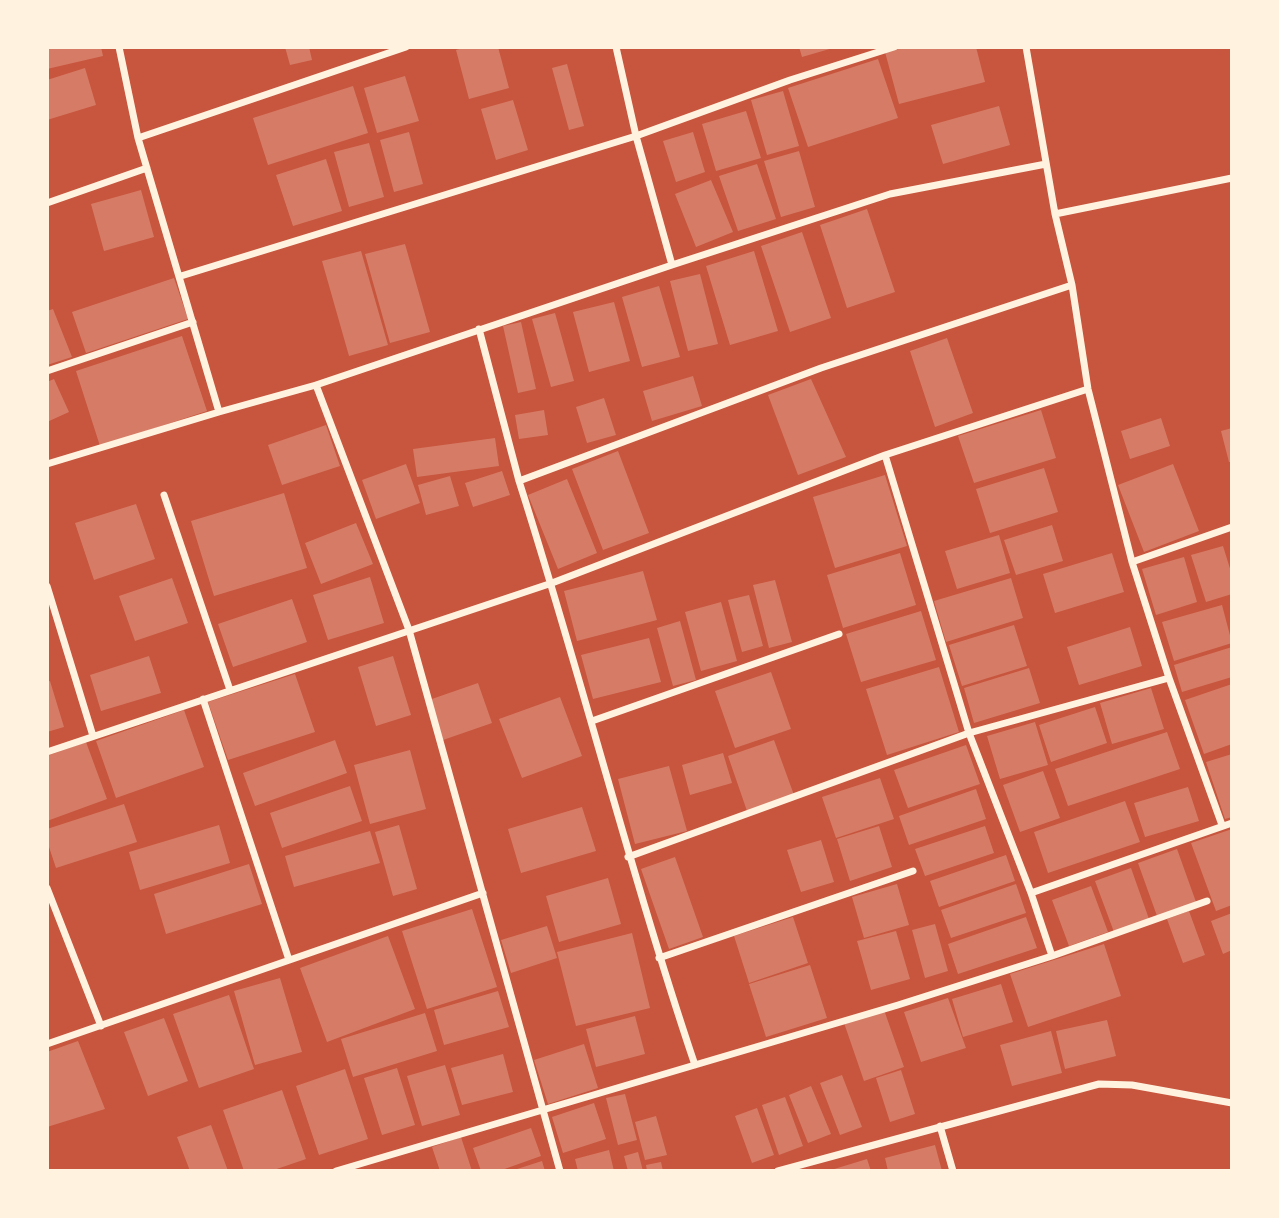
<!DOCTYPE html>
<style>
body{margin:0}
#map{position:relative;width:1279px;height:1218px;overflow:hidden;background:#c8553d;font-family:"Alegreya Sans",sans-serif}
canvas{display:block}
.frame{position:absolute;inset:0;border:49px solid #fff3e0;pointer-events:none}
</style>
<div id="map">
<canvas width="1279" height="1218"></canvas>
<div class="frame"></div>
</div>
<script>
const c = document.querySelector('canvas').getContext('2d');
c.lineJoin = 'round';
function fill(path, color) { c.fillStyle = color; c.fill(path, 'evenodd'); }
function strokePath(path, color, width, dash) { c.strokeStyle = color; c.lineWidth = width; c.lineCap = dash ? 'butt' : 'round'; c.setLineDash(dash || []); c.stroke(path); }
const building = new Path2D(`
 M47,47H101L103,56L47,69Z
 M285,47H309L312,60L290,65Z
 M466,47H498L509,88L469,99L456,50Z
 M799,47H833V48L802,57Z
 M903,47H976L985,82L899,104L885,52Z
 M878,59L898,118L808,147L788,88Z
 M567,64L584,126L569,130L552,68Z
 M85,68L96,105L47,120V80Z
 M405,76L419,121L377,133L364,88Z
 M353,86L368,133L268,165L253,118Z
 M783,91L799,146L767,155L751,100Z
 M513,100L528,150L496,160L481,109Z
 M999,106L1010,145L943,164L931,125Z
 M746,111L761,158L716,171L702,124Z
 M409,132L423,184L394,192L380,140Z
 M693,132L705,172L676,182L663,141Z
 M369,143L384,197L349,207L334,152Z
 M799,151L815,207L781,217L764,161Z
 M326,159L342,211L293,226L276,175Z
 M757,164L776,219L738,231L719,176Z
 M711,180L733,232L696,247L675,194Z
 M141,190L154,237L104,251L91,204Z
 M867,209L895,292L847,308L820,225Z
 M802,232L831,318L790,332L761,246Z
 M405,244L430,332L390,343L365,254Z
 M361,251L388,345L349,356L322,261Z
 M754,251L778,331L730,345L706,266Z
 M700,274L718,344L688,351L670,281Z
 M174,278L188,319L86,353L72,312Z
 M659,286L680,357L642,367L622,297Z
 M614,302L630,361L589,372L573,312Z
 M53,309L72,357L47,365V311Z
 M555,313L574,381L551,387L532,319Z
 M521,322L536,389L518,393L503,326Z
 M182,336L207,411L100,446L76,371Z
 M947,338L973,413L935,427L910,351Z
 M693,376L702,406L652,421L643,391Z
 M54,379L69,412L47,422V382Z
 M811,379L846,457L798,475L768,395Z
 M604,398L616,435L587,443L576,407Z
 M544,410L548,435L519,439L515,415Z
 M1041,410L1056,458L974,483L958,436Z
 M1161,418L1170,446L1130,459L1121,431Z
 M326,425L340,466L282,485L268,445Z
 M1232,428V462H1229L1221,431Z
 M495,438L499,466L417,477L413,449Z
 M618,451L649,533L603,550L572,469Z
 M406,464L420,503L376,519L362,480Z
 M1173,464L1199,531L1144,552L1118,485Z
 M1044,468L1058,512L990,533L976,489Z
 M502,471L510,495L473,507L465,483Z
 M885,475L907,546L835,568L813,497Z
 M450,476L459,506L426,515L418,485Z
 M567,479L597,553L558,569L528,495Z
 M284,493L307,568L214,596L191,521Z
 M136,504L155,559L94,580L75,523Z
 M356,523L373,564L321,584L305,543Z
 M1052,525L1063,561L1016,575L1004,540Z
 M999,535L1010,573L957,589L945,551Z
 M1223,546L1232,575V594L1206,602L1191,555Z
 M900,553L916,605L843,628L827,575Z
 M1112,553L1124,592L1055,613L1043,574Z
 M1184,557L1197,602L1156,615L1142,569Z
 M643,571L657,620L577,641L564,591Z
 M370,577L384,623L328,640L313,595Z
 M172,578L188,623L135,641L119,596Z
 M1011,578L1023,618L946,642L934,601Z
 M775,580L792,642L769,648L753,585Z
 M749,595L763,646L742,652L728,600Z
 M292,599L307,642L233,667L218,624Z
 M721,602L737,661L701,671L685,612Z
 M1222,605L1232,643L1174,661L1162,622Z
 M921,611L936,660L861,682L846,634Z
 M680,621L696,680L673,686L657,628Z
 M1014,625L1027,666L962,686L949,645Z
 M1130,627L1142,666L1079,685L1067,647Z
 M649,638L661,682L593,699L581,655Z
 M1232,647V677L1182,692L1174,665Z
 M149,656L161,693L101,711L90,675Z
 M393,656L411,715L376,726L358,667Z
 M939,667L959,732L887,755L866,689Z
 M1029,668L1040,703L974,723L964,688Z
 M771,672L791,729L735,748L715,691Z
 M295,674L315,732L228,760L208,702Z
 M50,681L64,727L47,732V682Z
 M478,683L492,723L443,740L429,700Z
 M1232,684V744L1204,754L1185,700Z
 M1151,688L1164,729L1112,744L1100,703Z
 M560,697L582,756L522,778L499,719Z
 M1095,707L1107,743L1051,762L1039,725Z
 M184,710L204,767L116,798L96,741Z
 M1035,722L1048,765L1000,779L987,736Z
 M1167,732L1180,769L1068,806L1055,769Z
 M335,740L347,773L255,806L243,773Z
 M774,740L794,795L747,811L728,756Z
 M86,742L107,799L47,821V756Z
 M966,745L980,784L908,808L894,770Z
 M410,750L426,809L370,824L354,765Z
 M723,753L732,783L690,795L682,765Z
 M1232,754V817L1225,819L1206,762Z
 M669,766L687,831L635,844L618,779Z
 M1043,771L1060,818L1020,832L1003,785Z
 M880,778L894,819L836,838L822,797Z
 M350,786L362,821L282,848L270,813Z
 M1188,787L1199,821L1145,837L1134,803Z
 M976,789L986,819L909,845L899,816Z
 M1125,801L1140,842L1048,873L1034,832Z
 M124,804L137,842L56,868L47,841V829Z
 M582,807L596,851L521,873L508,829Z
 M219,825L230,863L140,890L129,852Z
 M399,825L417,889L393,896L375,832Z
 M879,826L892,867L850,881L837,839Z
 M985,826L994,853L925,876L915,849Z
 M1232,829V905L1216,911L1191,843Z
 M370,831L380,863L294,887L285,856Z
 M821,840L834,882L801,892L787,850Z
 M1177,849L1196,902L1157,916L1138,863Z
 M1006,855L1015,881L939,907L930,881Z
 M675,857L703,937L669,949L641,869Z
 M249,864L262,904L166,934L154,894Z
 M1131,868L1149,919L1114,932L1095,881Z
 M608,878L621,924L559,942L546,896Z
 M897,884L909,925L864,938L852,897Z
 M1016,884L1026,913L951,938L941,910Z
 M1091,886L1108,932L1069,946L1052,900Z
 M472,909L497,987L427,1009L402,931Z
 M1189,911L1205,955L1183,963L1167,919Z
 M1232,913V950L1223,954L1211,921Z
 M793,917L808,963L749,983L734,936Z
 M1026,917L1037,948L958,974L948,944Z
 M935,924L948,971L925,978L912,930Z
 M547,926L557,958L511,973L501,940Z
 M896,931L910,979L871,990L857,941Z
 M632,933L650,1008L576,1026L557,952Z
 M388,936L415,1009L327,1042L300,968Z
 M1104,944L1121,996L1028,1027L1010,974Z
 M810,965L827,1018L766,1037L749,984Z
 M280,978L302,1052L255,1065L234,991Z
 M1001,984L1013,1022L963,1037L952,999Z
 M498,991L509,1027L444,1045L434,1010Z
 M229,995L254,1069L199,1088L173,1014Z
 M948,998L966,1048L921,1062L904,1012Z
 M883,1007L904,1067L864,1081L843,1020Z
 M425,1013L437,1051L353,1077L341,1039Z
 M635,1016L645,1054L596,1067L586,1029Z
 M164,1018L188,1081L148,1096L124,1032Z
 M1107,1020L1116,1056L1065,1069L1056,1031Z
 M1051,1031L1062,1073L1012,1086L1000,1045Z
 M78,1041L105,1109L47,1127V1052Z
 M584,1044L598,1088L548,1104L534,1060Z
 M503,1054L513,1092L462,1105L451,1068Z
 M445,1065L460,1115L422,1126L407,1076Z
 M397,1068L415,1125L382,1135L364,1078Z
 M345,1069L368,1139L319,1155L296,1086Z
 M901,1070L915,1114L890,1122L876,1078Z
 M842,1075L862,1127L840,1135L820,1083Z
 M811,1086L831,1134L808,1143L789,1095Z
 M282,1090L306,1159L271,1171H244L223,1110Z
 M625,1094L637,1140L618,1145L606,1098Z
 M785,1097L803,1146L779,1155L762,1105Z
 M594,1103L606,1139L563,1153L552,1117Z
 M757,1108L774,1155L752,1163L735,1116Z
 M656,1116L667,1155L645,1160L635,1122Z
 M211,1125L228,1171H190L177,1137Z
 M531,1128L541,1156L499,1171H481L473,1148Z
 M461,1137L472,1171H440L432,1147Z
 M935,1145L942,1171H888L885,1158Z
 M609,1150L614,1171H578L575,1159Z
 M638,1152L643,1171H628L624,1156Z
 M867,1159L871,1171H831V1170Z
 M542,1161L545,1171H514V1170Z
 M661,1162L663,1171H647L646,1165Z`);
const minor = new Path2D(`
 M119,47L138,138L219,412L316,385L672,265L890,194L1046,164
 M616,47L636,136L672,265
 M1026,47L1055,214L1072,285L1088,389L1132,562L1169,678L1222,825
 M138,138L406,47
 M47,203L147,168
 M1055,214L1232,178
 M181,276L636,136L790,80L894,47
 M479,329L519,481
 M47,371L193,322
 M316,385L409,630L560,1171
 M47,464L219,412
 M164,495L230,690
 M1132,562L1232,527
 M47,586L93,736
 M203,699L289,960
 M592,721L839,634
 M47,752L552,583L885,455L1088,389
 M628,857L969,733L1169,678
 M47,888L101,1026
 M1031,893L1232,823
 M1052,956L1207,901
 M659,958L913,871
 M47,1044L483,893
 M695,1065C630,872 581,675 519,481L821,368L1072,285
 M940,1126L953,1171
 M336,1171L898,1005L1052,956L1031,893L969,733L885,455
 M778,1171L1099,1084L1132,1085L1232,1103`);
fill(building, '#d67c66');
strokePath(minor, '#fff3e0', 7);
</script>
